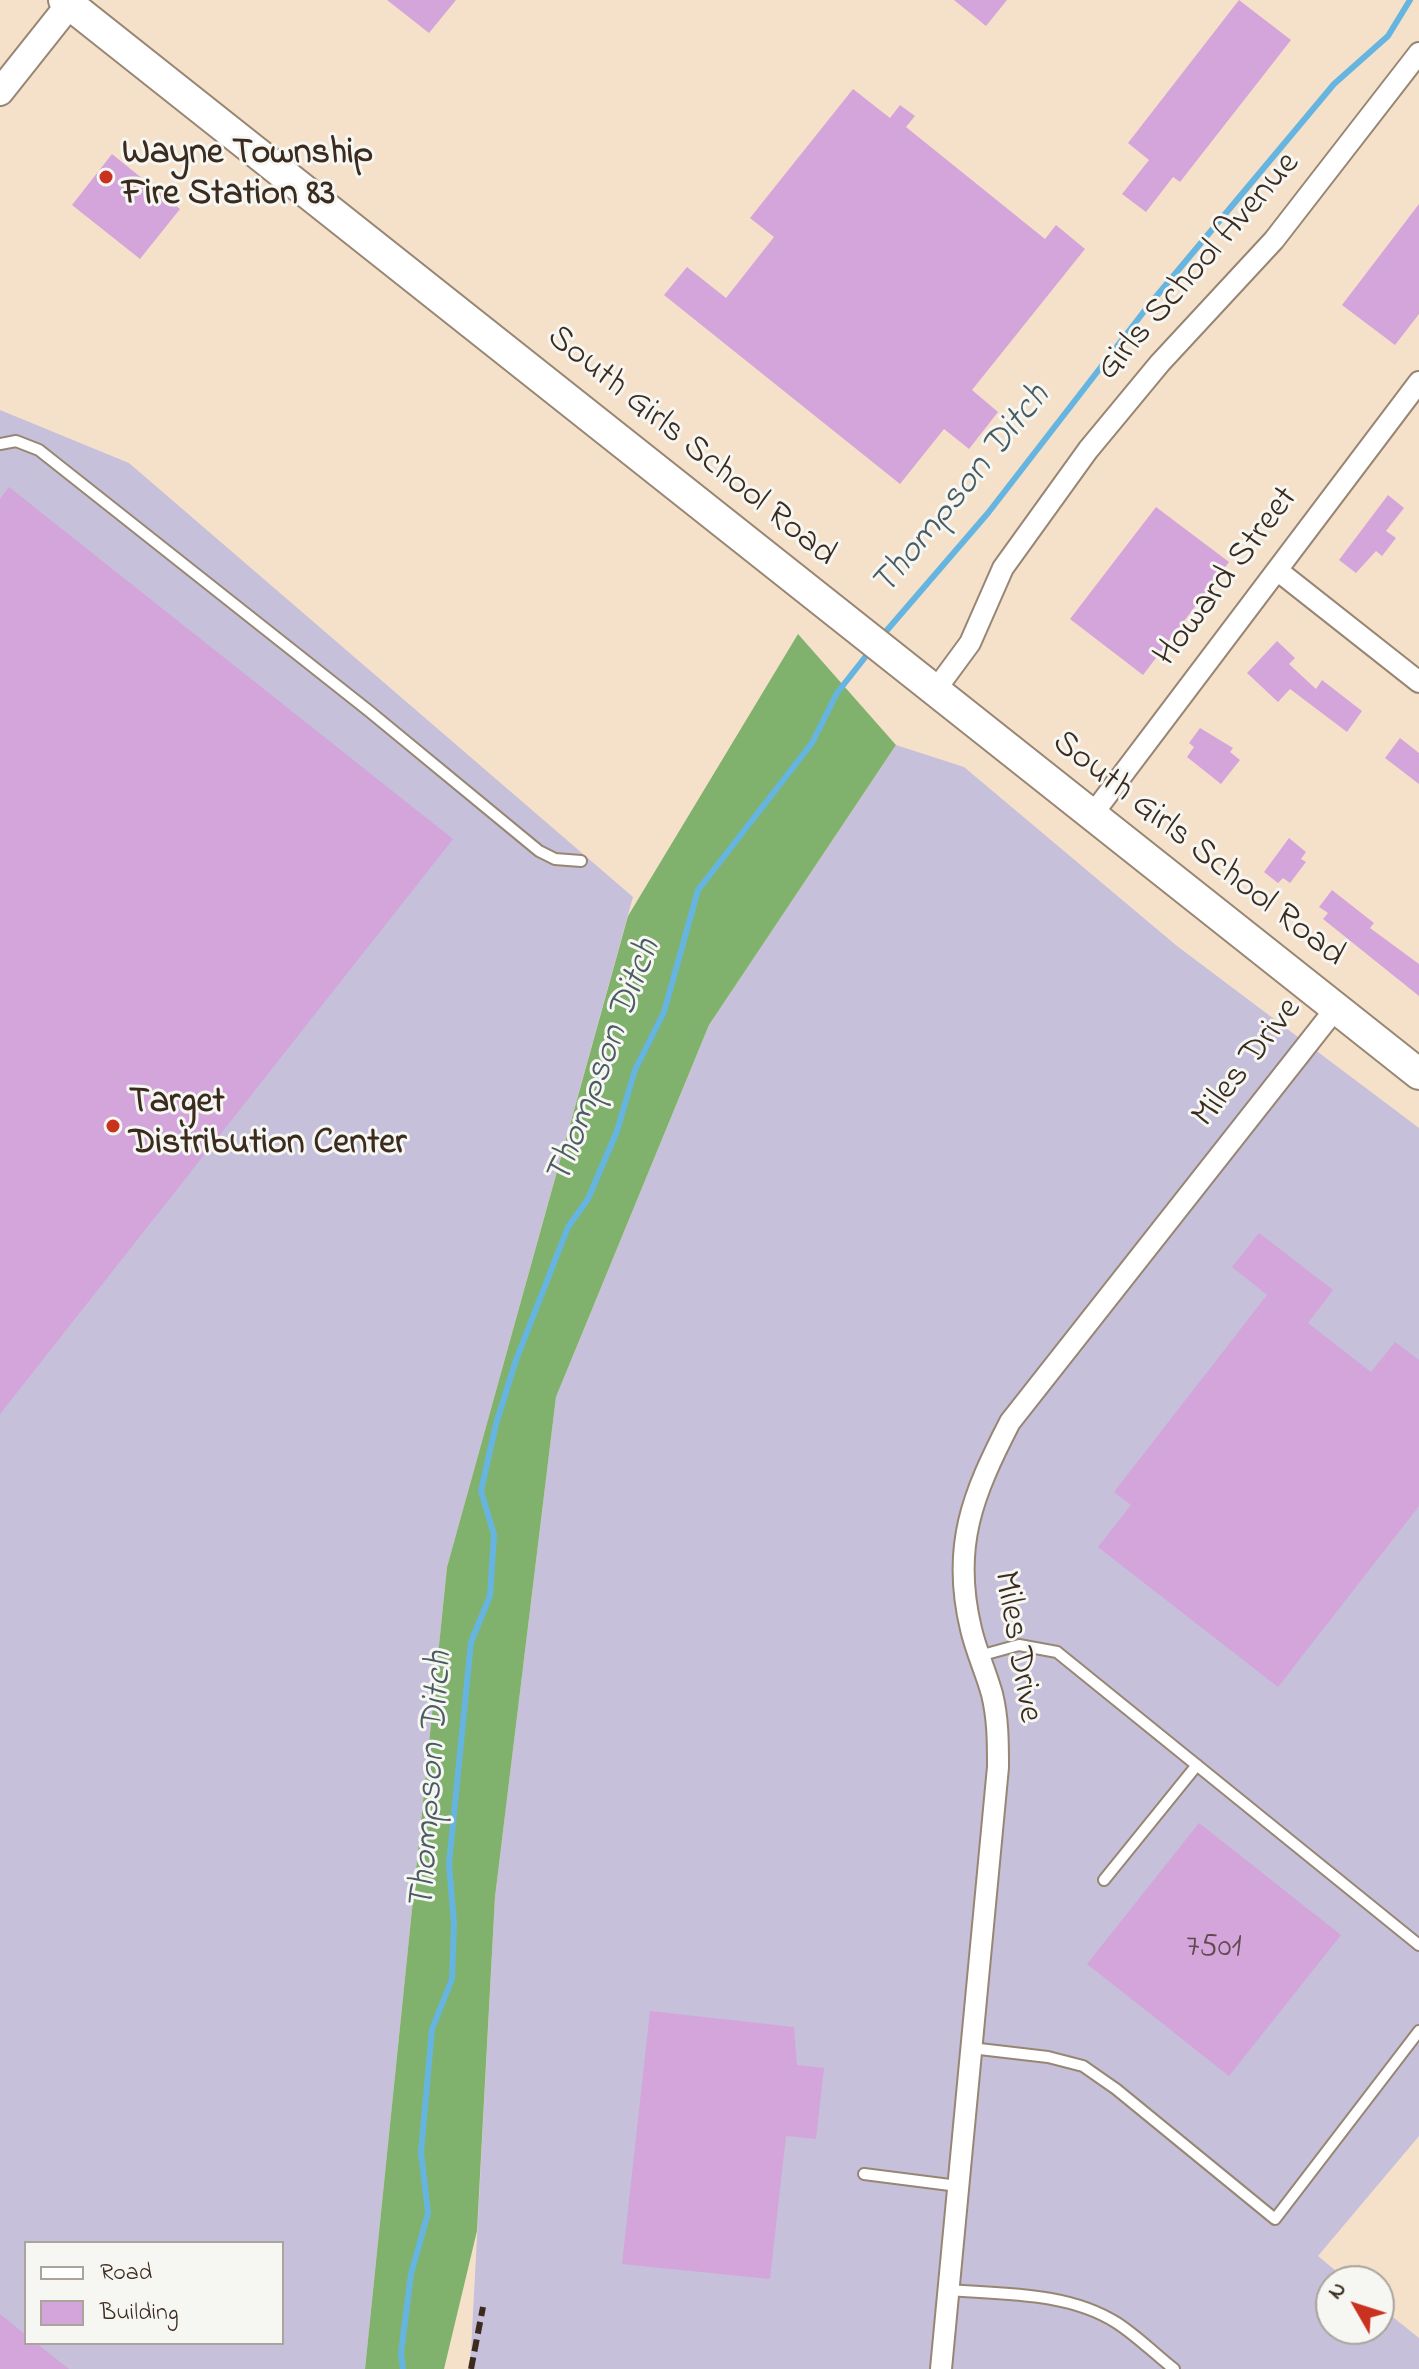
<!DOCTYPE html>
<style>
body{margin:0}
#map{position:relative;width:1419px;height:2369px;overflow:hidden;background:#f5e1c9;font-family:"Indie Flower",sans-serif}
canvas{display:block}
.legend{position:absolute;left:24px;top:2241px;width:260px;height:104px;box-sizing:border-box;background:#f6f6f2;border:2px solid #aba49d;margin:0;padding:10px 14px;list-style:none;font-size:24px;color:#3b2a1e}
.legend li{display:flex;align-items:center;gap:16px;height:40px}
.legend b{width:40px;border:2px solid #aba49d}
.north{position:absolute;left:1315px;top:2265px;width:80px;height:80px;box-sizing:border-box;background:#f6f6f2;border:2px solid #aba49d;border-radius:50%;rotate:309deg;font-size:22px;font-weight:700;line-height:32px;text-align:center;color:#3b2a1e}
.north::after{content:'';display:block;margin:auto;width:28px;height:36px;background:#c8321e;clip-path:polygon(50% 0,100% 100%,50% 72%,0 100%)}
</style>
<div id="map">
<canvas width="1419" height="2369"></canvas>
<ul class="legend">
<li><b style="height:10px;background:#fff"></b>Road</li>
<li><b style="height:22px;background:#d4a5da"></b>Building</li>
</ul>
<div class="north">N</div>
</div>
<script>
const c = document.querySelector('canvas').getContext('2d');
c.lineJoin = 'round';
function fill(path, color) { c.fillStyle = color; c.fill(path, 'evenodd'); }
function strokePath(path, color, width, dash) { c.strokeStyle = color; c.lineWidth = width; c.lineCap = dash ? 'butt' : 'round'; c.setLineDash(dash || []); c.stroke(path); }
function write(font, color, halo, rows, align = 'center') {
  c.font = font + ' "Indie Flower",sans-serif'; c.lineWidth = 6; c.setLineDash([]); c.textBaseline = 'middle'; c.strokeStyle = halo; c.fillStyle = color; for (const [text, x, y, turn = 0] of rows) {
    c.save(); c.translate(x, y); c.rotate((+turn || 0) * Math.PI / 180); c.textAlign = isNaN(turn) ? turn : align; if (halo) c.strokeText(text, 0, 0); c.fillText(text, 0, 0); c.restore();
  }
}
const industrial = new Path2D(`
 M0,410L129,463L633,897L447,1567L365,2369H0ZM26,2243H282V2343H26Z
 M896,745L964,767L1177,946L1419,1128V2136L1318,2256L1348,2281H1331V2329H1379V2306L1419,2338V2369H470L495,1897L556,1397L709,1025Z`);
const forest = new Path2D(`
 M798,634L896,745L709,1025L556,1397L495,1897L477,2231L444,2369H365L447,1567L628,916Z`);
const stream = new Path2D(`
 M882,636L988,513L1149,305L1334,84L1388,36L1410,0
 M403,2369L401,2353L411,2274L428,2213L421,2152L432,2029L452,1979L454,1924L449,1864L471,1642L490,1596L494,1535L481,1491L496,1424L516,1360L568,1227L588,1199L617,1131L635,1070L664,1012L698,890L812,743L837,693L870,651`);
const building = new Path2D(`
 M387,0H456L429,33Z
 M954,0H1007L986,26Z
 M1239,0L1291,40L1180,182L1173,177L1146,212L1122,194L1149,160L1128,143Z
 M853,89L890,118L900,105L915,116L906,127L1045,239L1056,225L1085,249L972,390L998,412L969,449L944,429L900,484L664,295L687,267L726,298L774,237L750,218Z
 M112,154L180,209L140,259L72,205Z
 M1419,204V314L1395,345L1342,305Z
 M9,487L453,839L0,1414V499Z
 M1388,495L1404,508L1386,531L1396,538L1382,556L1376,551L1356,573L1339,560Z
 M1156,507L1229,562L1143,675L1070,619Z
 M1277,641L1295,658L1289,664L1316,689L1322,680L1362,711L1347,732L1290,689L1278,702L1247,673Z
 M1200,728L1233,748L1230,752L1240,760L1221,784L1187,757L1194,747L1189,743Z
 M1400,738L1419,753V784L1385,758Z
 M1289,838L1306,852L1301,859L1306,862L1290,883L1283,878L1278,883L1264,872Z
 M1332,890L1374,923L1370,928L1419,964V996L1323,919L1328,913L1319,907Z
 M1259,1233L1333,1290L1308,1323L1371,1372L1395,1342L1419,1360V1506L1278,1687L1098,1547L1131,1505L1114,1492L1267,1295L1232,1267Z
 M1199,1823L1341,1935L1229,2076L1087,1964Z
 M650,2011L794,2027L797,2065L824,2068L816,2139L786,2136L770,2279L622,2264Z
 M0,2314L26,2335V2343H36L69,2369H0Z`);
const service = new Path2D(`
 M0,444L16,441L39,450L369,711L539,851L555,859L581,861
 M979,1656L1019,1645L1057,1652L1419,1945
 M1104,1880L1197,1765
 M971,2048L1048,2057L1083,2066L1116,2089L1275,2219L1419,2031
 M864,2174L958,2186
 M948,2290C1003,2294 1069,2292 1117,2323C1137,2336 1155,2354 1174,2369`);
const minor = new Path2D(`
 M1277,570L1419,682
 M934,692L970,643L1003,568L1088,450L1160,363L1274,240L1419,53
 M1092,815L1419,382
 M941,2369L998,1767C998,1743 998,1718 992,1694C986,1672 976,1651 971,1629C951,1546 973,1494 1010,1422L1336,1008`);
const tertiary = new Path2D(`
 M0,92L73,0`);
const secondary = new Path2D(`
 M64,0L1419,1074`);
const rail = new Path2D(`
 M471,2369L483,2307`);
const markers = [
 [106,177,8,"#c8321e"],
 [113,1126,8,"#c8321e"]
];
const numberNames = [
 ["7501",1214,1950]
];
const poiNames = [
 ["Wayne Township",122,156],
 ["Fire Station 83",122,197],
 ["Target",129,1105],
 ["Distribution Center",129,1146]
];
const streetNames = [
 ["Girls School Avenue",1200,268,-49],
 ["South Girls School Road",690,448,39],
 ["Howard Street",1228,578,-53],
 ["South Girls School Road",1197,851,38],
 ["Miles Drive",1249,1064,-52],
 ["Miles Drive",1015,1647,80]
];
const waterNames = [
 ["Thompson Ditch",963,492,-51],
 ["Thompson Ditch",606,1063,-69],
 ["Thompson Ditch",434,1781,-86]
];
fill(industrial, '#c6c0da');
fill(forest, '#81b26d');
strokePath(stream, '#66b5e0', 6);
fill(building, '#d4a5da');
strokePath(service, '#988674', 14);
strokePath(minor, '#988674', 24);
strokePath(tertiary, '#988674', 30);
strokePath(secondary, '#988674', 34);
strokePath(service, '#fff', 10);
strokePath(minor, '#fff', 20);
strokePath(tertiary, '#fff', 26);
strokePath(secondary, '#fff', 30);
strokePath(rail, '#3b2a1e', 6, [12, 6]);
for (const [x, y, r, color] of markers) { const dot = new Path2D(); dot.arc(x, y, r, 0, 2 * Math.PI); c.fillStyle = color; c.fill(dot); strokePath(dot, '#f6f6f2', 3); }
write('32px', '#61494d', null, numberNames);
write('bold 36px', '#3b2a1e', '#f6f6f2', poiNames, 'left');
write('36px', '#3b2a1e', '#f6f6f2', streetNames);
write('italic 38px', '#4a5b62', '#f6f6f2', waterNames);
</script>
